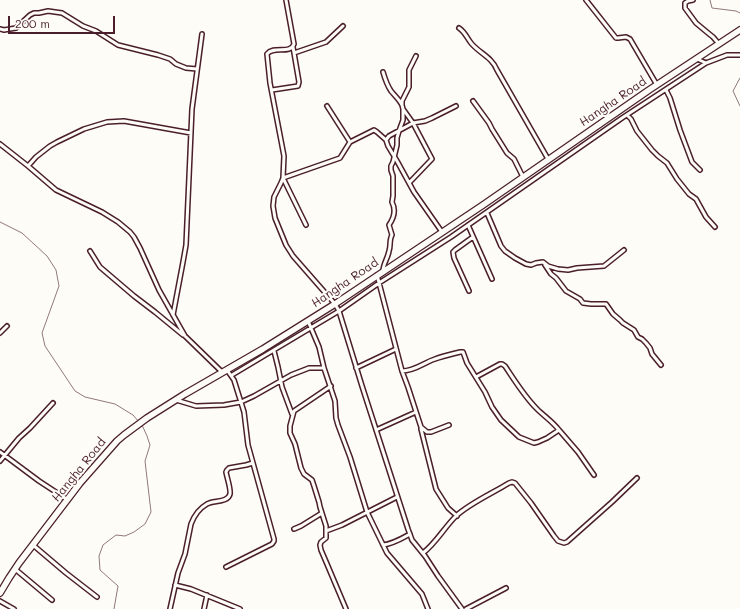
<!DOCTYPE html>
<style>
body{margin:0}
#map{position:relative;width:740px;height:609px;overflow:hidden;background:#fdfcf7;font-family:Mali,sans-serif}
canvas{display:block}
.scale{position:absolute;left:8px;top:16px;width:107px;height:18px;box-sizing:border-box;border:2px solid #4a1f2b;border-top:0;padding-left:5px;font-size:12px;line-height:14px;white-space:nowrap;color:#4a1f2b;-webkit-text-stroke:3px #fdfcf7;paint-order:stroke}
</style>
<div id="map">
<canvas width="740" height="609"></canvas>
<div class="scale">200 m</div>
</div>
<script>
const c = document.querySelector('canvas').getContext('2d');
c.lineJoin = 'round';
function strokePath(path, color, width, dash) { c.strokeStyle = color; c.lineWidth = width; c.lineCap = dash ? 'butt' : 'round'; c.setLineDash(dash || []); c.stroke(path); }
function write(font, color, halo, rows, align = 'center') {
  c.font = font + ' Mali,sans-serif'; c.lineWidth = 4; c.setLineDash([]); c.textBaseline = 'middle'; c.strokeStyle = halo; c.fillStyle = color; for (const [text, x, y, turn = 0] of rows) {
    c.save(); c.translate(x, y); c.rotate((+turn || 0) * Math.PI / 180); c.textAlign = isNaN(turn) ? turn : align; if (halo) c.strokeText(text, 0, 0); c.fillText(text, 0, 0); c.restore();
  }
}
const stream = new Path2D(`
 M710,0L712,8L736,11L740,13
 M740,78L733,91L740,106
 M0,222L22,233L47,256L56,270L59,286L42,333L45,346L75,391L85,397L115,404L133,415L139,422
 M114,609L118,586L100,570L99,556L103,545L116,535L125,536L134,532L145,524L151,512L145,461L150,445L147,436L142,425`);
const street = new Path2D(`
 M286,0L294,44C290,55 274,45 267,54L270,83L284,156L283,178L281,183L274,197L273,206L275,218L286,245L293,256L335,304L339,311L362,386L408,529L412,540L425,556L438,576L462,609
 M586,0L616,38H618L626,37L630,39L657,85
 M693,0L688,1L685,3V8L696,23L708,33L713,37L719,44
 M459,28C465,32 467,38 471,43C479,53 492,57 497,70L548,159
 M0,29L4,30L16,28L30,15L34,13H39L48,11L62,13L83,26L96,31L118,45L158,55L170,59L176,64L186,68L197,69
 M294,53L326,42L343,26
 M697,59L706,63L727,55H740
 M383,72C385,79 387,85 391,91C395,96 399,99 402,105
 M272,90L298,86L299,82L293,47
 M666,90L670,98L680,130L692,162L700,170
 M473,101L489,123L492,129L507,153L514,159L523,177
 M327,106L350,142
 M627,115L631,119L637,131L652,150L658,156L667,163L677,179L689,194L696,199L706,217L715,227
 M0,144L28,166L56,190L102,212L118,222L130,232L134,237L140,248L159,290L185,336L222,372
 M28,166L36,157L50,146L57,142L84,129L107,122L124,121L191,133
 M409,183L432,159L413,123L403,109L402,105V101L409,87V70L416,56
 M487,213L501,246L505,251L515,258L526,264L531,265L536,263L543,262L548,266L558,269L568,270L577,268L604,266L624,250
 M306,225L283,178L340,158L350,142L374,130L377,132L386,140
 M468,225L492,279
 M442,232L414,192L397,161L388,146L386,140L389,136L413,123L425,121L432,118L456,106
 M90,251L100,267L134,296L155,312L183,335
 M545,265L551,274L556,278L566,291L580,299L583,303L591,304H606L613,314L620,320L623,323L634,330L638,337L642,339L646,343L650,348L652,354L661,365
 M383,271C383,264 388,258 389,251C391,246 389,240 392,235L389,225C394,218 396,210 392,202L393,196V176L391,170V166L393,162L397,145V138L399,131L403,120V109
 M377,275L402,371L408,387L421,427L427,432H431L449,425
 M469,291L454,258L453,252L455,250L473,237
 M173,315L183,262L186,245L192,109L202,34
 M308,321L319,347L324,368L335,401L336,418L338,425L350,457L367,512L387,553L422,594L428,609
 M0,333L7,326
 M274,351L278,367L282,387L292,414
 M356,368L396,349
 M402,371C415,371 423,363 435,359C443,356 452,354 460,352H463L467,363L485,392L492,407L501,420L519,437L534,443L538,442L547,438L559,430L578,452L594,475
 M232,375L339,311L379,283L451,237L622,118L706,63
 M476,377L500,364H502L505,366C515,381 524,396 537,409C544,416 553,422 559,430
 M331,386L294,411L290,426V433L295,444L301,468L304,474L312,480L314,486L319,502L320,507L326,526V538L321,542L320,545L321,550L327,564L346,609
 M176,400L196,406L224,405L241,402L254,396L291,375L309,368H324
 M421,429L436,489L448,508L457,516
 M376,430L416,412
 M0,452L39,481L68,500
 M0,461L19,438L30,428L53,403
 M294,529L301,526L322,513
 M326,531L342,525L397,497
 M33,545L66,573L97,597
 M383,545C393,544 401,539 410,534
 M423,553C436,543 444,528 456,516C470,503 493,493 509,483L512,482L515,483L531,503L554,536L558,541L564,543L567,542L612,502L637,478
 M226,567L272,544L274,541V539L248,445L244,412L234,380L227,370
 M15,569L52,600
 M175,585L191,589L240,609
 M0,601L14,609
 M170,609L178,573L185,554L191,524C194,516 200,508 207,504C213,500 228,503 230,494C231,489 227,478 226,472L227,470L229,468L246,465L253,463
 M204,609L207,595
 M466,609L506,588`);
const highway = new Path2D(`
 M0,593L9,578L19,563L80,483L117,441L124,435L147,418L185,394L263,349L335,304L483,205L649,90L740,30`);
const streetNames = [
 ["Hangha Road",613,102,-34],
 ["Hangha Road",345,283,-34],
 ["Hangha Road",79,470,-51]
];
strokePath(stream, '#91777b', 1);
strokePath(street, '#4a1f2b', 6);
strokePath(highway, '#4a1f2b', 8);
strokePath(street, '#fdfcf7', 3);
strokePath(highway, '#fdfcf7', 5.5);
write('12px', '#4a1f2b', '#fdfcf7', streetNames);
</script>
